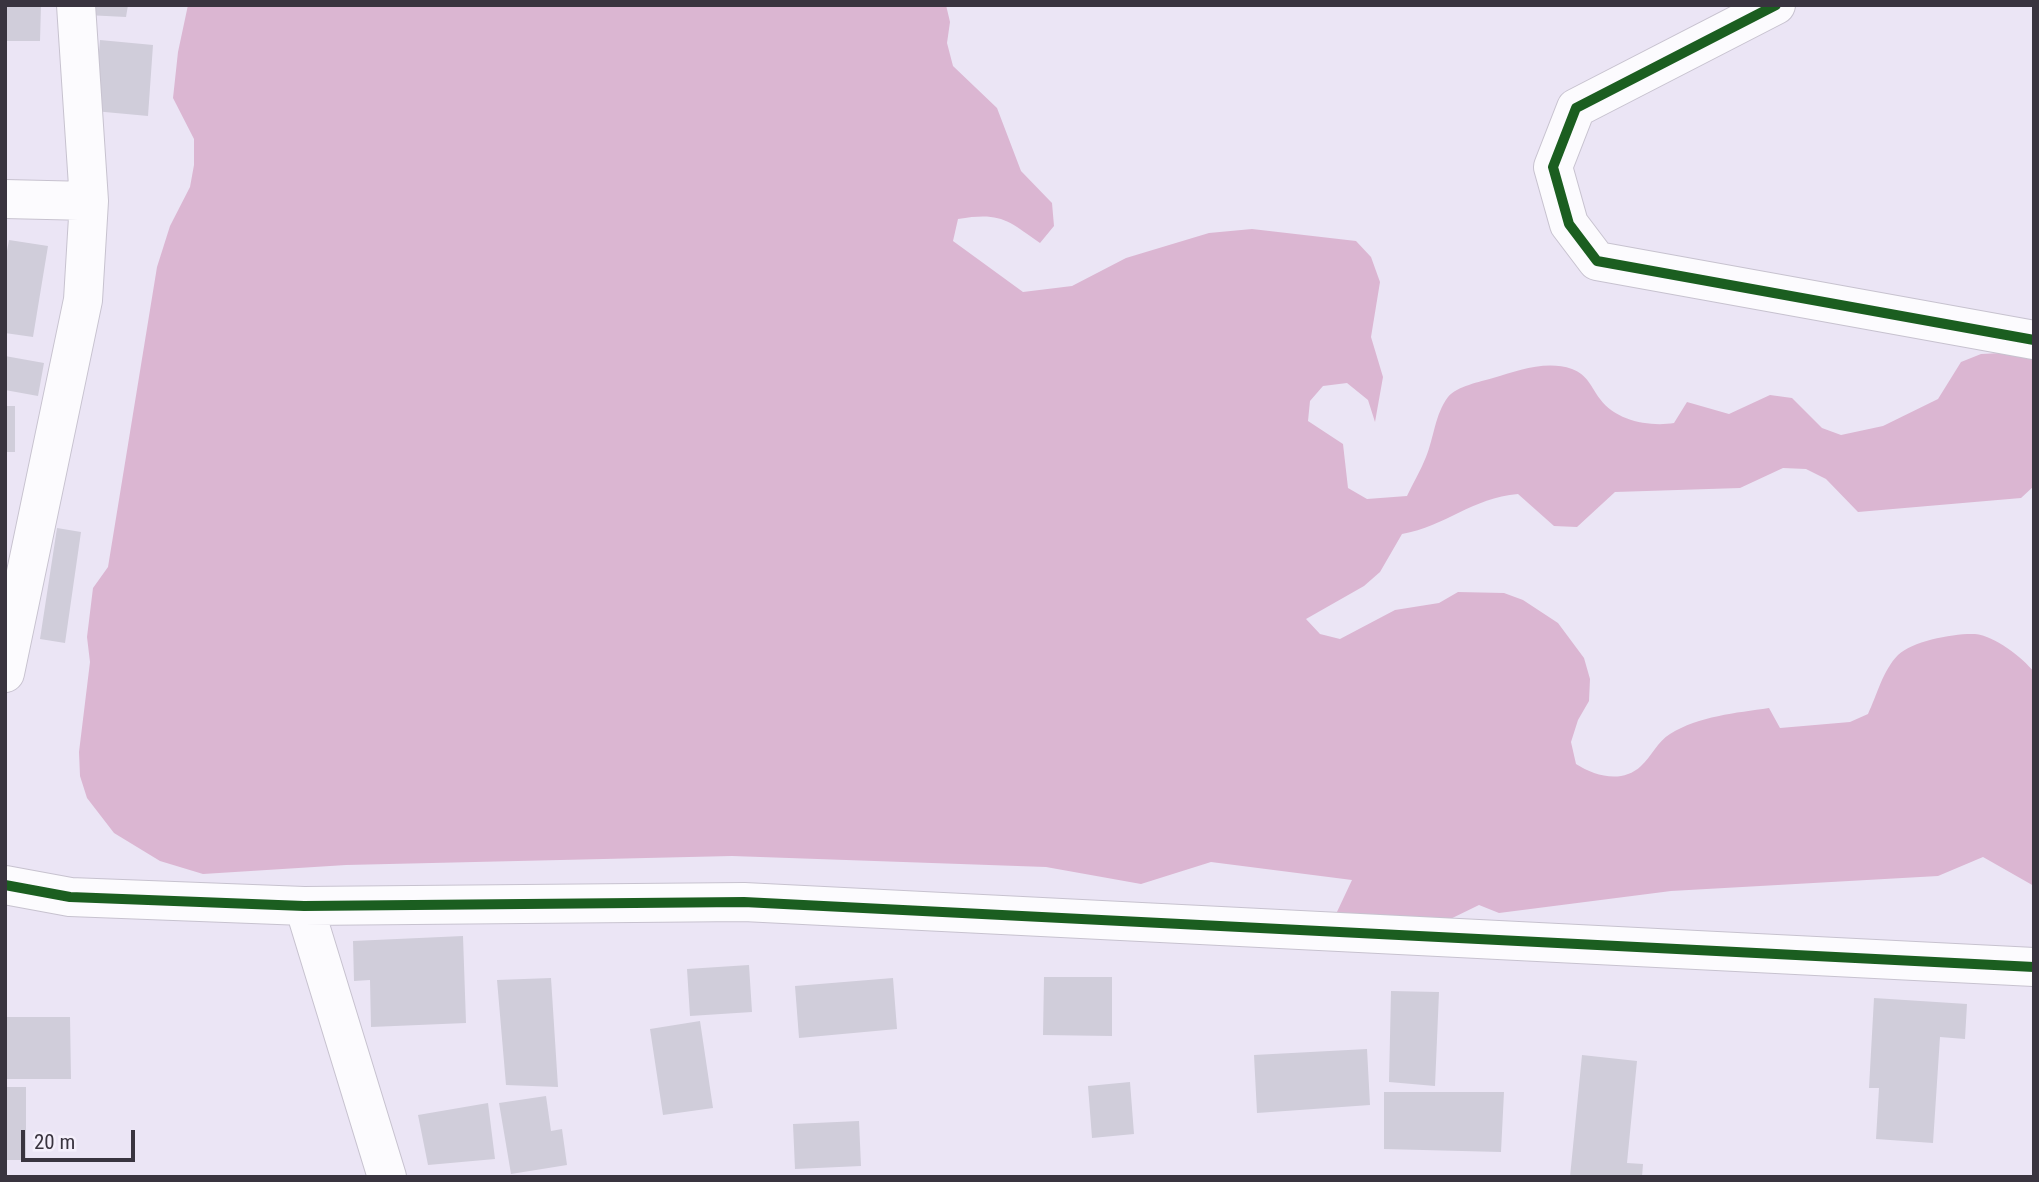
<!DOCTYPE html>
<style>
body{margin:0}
#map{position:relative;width:2039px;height:1182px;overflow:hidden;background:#ebe5f5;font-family:"Roboto Condensed",sans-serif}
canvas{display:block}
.frame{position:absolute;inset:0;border:7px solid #39343f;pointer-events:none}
.scale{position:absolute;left:21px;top:1130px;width:114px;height:32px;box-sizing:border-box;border:4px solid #39343f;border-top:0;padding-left:9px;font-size:21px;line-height:24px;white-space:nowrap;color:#39343f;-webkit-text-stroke:5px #f4effb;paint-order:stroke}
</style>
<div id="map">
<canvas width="2039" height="1182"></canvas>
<div class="frame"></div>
<div class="scale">20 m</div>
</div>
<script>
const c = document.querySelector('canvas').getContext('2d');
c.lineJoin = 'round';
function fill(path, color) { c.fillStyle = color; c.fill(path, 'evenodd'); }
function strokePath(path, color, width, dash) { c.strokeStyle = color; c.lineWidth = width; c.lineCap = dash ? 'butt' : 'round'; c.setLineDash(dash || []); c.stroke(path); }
const forest = new Path2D(`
 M188,5H946L950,22L947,43L953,66L997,108L1021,171L1052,203L1054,226L1040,243C1007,220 1001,212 958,219L953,241L1023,292L1072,286L1126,258L1209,233L1252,229L1356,241L1371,257L1380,282L1371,337L1383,377L1375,422L1368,400L1347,383L1323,386L1310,401L1308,421L1343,444L1348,488L1367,499L1407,496C1413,483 1421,470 1426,457C1434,438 1435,414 1448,397C1457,386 1480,382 1493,378C1518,371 1545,360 1572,369C1588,375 1591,387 1600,399C1616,421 1650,427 1674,423L1687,402L1729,414L1770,395L1792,398L1822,428L1841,435L1883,426L1938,399L1961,362L1981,354L2023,352L2034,354V486L2021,498L1858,512L1826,479L1806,469L1783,468L1740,488L1615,492L1577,527L1554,526L1518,494C1472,498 1446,526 1402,534L1380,572L1364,586L1306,619L1320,634L1340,639L1395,610L1439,603L1458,592L1504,593L1523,600L1558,623L1584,658L1590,679L1589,701L1578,720L1571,742L1576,764C1595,776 1622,784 1641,766C1651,757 1658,741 1670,734C1699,716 1736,713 1769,708L1780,728L1850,722L1868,714C1877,695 1883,670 1898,655C1912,641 1955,633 1975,634C1995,636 2022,657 2034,672V886L1983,857L1938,876L1671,891L1499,913L1479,905L1438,925L1336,914L1352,880L1211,862L1141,884L1046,867L732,856L346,865L203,874L160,861L114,833L87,798L80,776L79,752L90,662L87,637L93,588L108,567L157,267L170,226L190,187L194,165V139L173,98L178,52Z`);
const building = new Path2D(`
 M5,5H41L40,41H5Z
 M87,5H128L126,17L86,15Z
 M100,40L153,45L148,116L94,111Z
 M9,240L48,246L33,337L5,333V262Z
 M5,356L44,363L38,396L5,390Z
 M5,406H15V452H5Z
 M57,528L81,532L65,643L40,639Z
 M463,936L466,1023L371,1027L370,980L354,981L353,941Z
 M749,965L752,1012L690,1016L687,969Z
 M1044,977H1112V1036L1043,1035Z
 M551,978L558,1087L506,1085L497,980Z
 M893,978L897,1029L799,1038L795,986Z
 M1391,991L1439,992L1435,1086L1389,1082Z
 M1874,998L1967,1004L1965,1039L1940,1037L1933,1143L1876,1139L1879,1088H1869Z
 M5,1017H70L71,1079H5Z
 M700,1021L713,1108L663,1115L650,1029Z
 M1367,1049L1370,1105L1257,1113L1254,1055Z
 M1582,1055L1637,1061L1627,1163L1643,1164L1642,1177H1570Z
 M1130,1082L1134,1134L1092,1138L1088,1086Z
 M5,1087H26V1160H5Z
 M1384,1092H1504L1501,1152L1384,1149Z
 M546,1096L551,1131L562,1129L567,1165L511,1174L499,1103Z
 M488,1103L495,1159L428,1165L418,1115Z
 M859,1121L861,1166L795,1169L793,1124Z`);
const minor = new Path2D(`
 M1776,5L1576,108L1553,167L1569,224L1597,261L2034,340
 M5,199L89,201
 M5,673L83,300L89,201L76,5
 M5,885L70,897L304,906L744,902L2034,967
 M304,906L387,1177`);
const cycleway = new Path2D(`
 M1776,5L1576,108L1553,167L1569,224L1597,261L2034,340
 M5,885L70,897L304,906L744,902L2034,967`);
fill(forest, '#dbb6d2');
fill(building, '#d0cdda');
strokePath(minor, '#c7c2cf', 40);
strokePath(minor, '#fcfbfe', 38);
strokePath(cycleway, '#1b5e20', 10);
</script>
